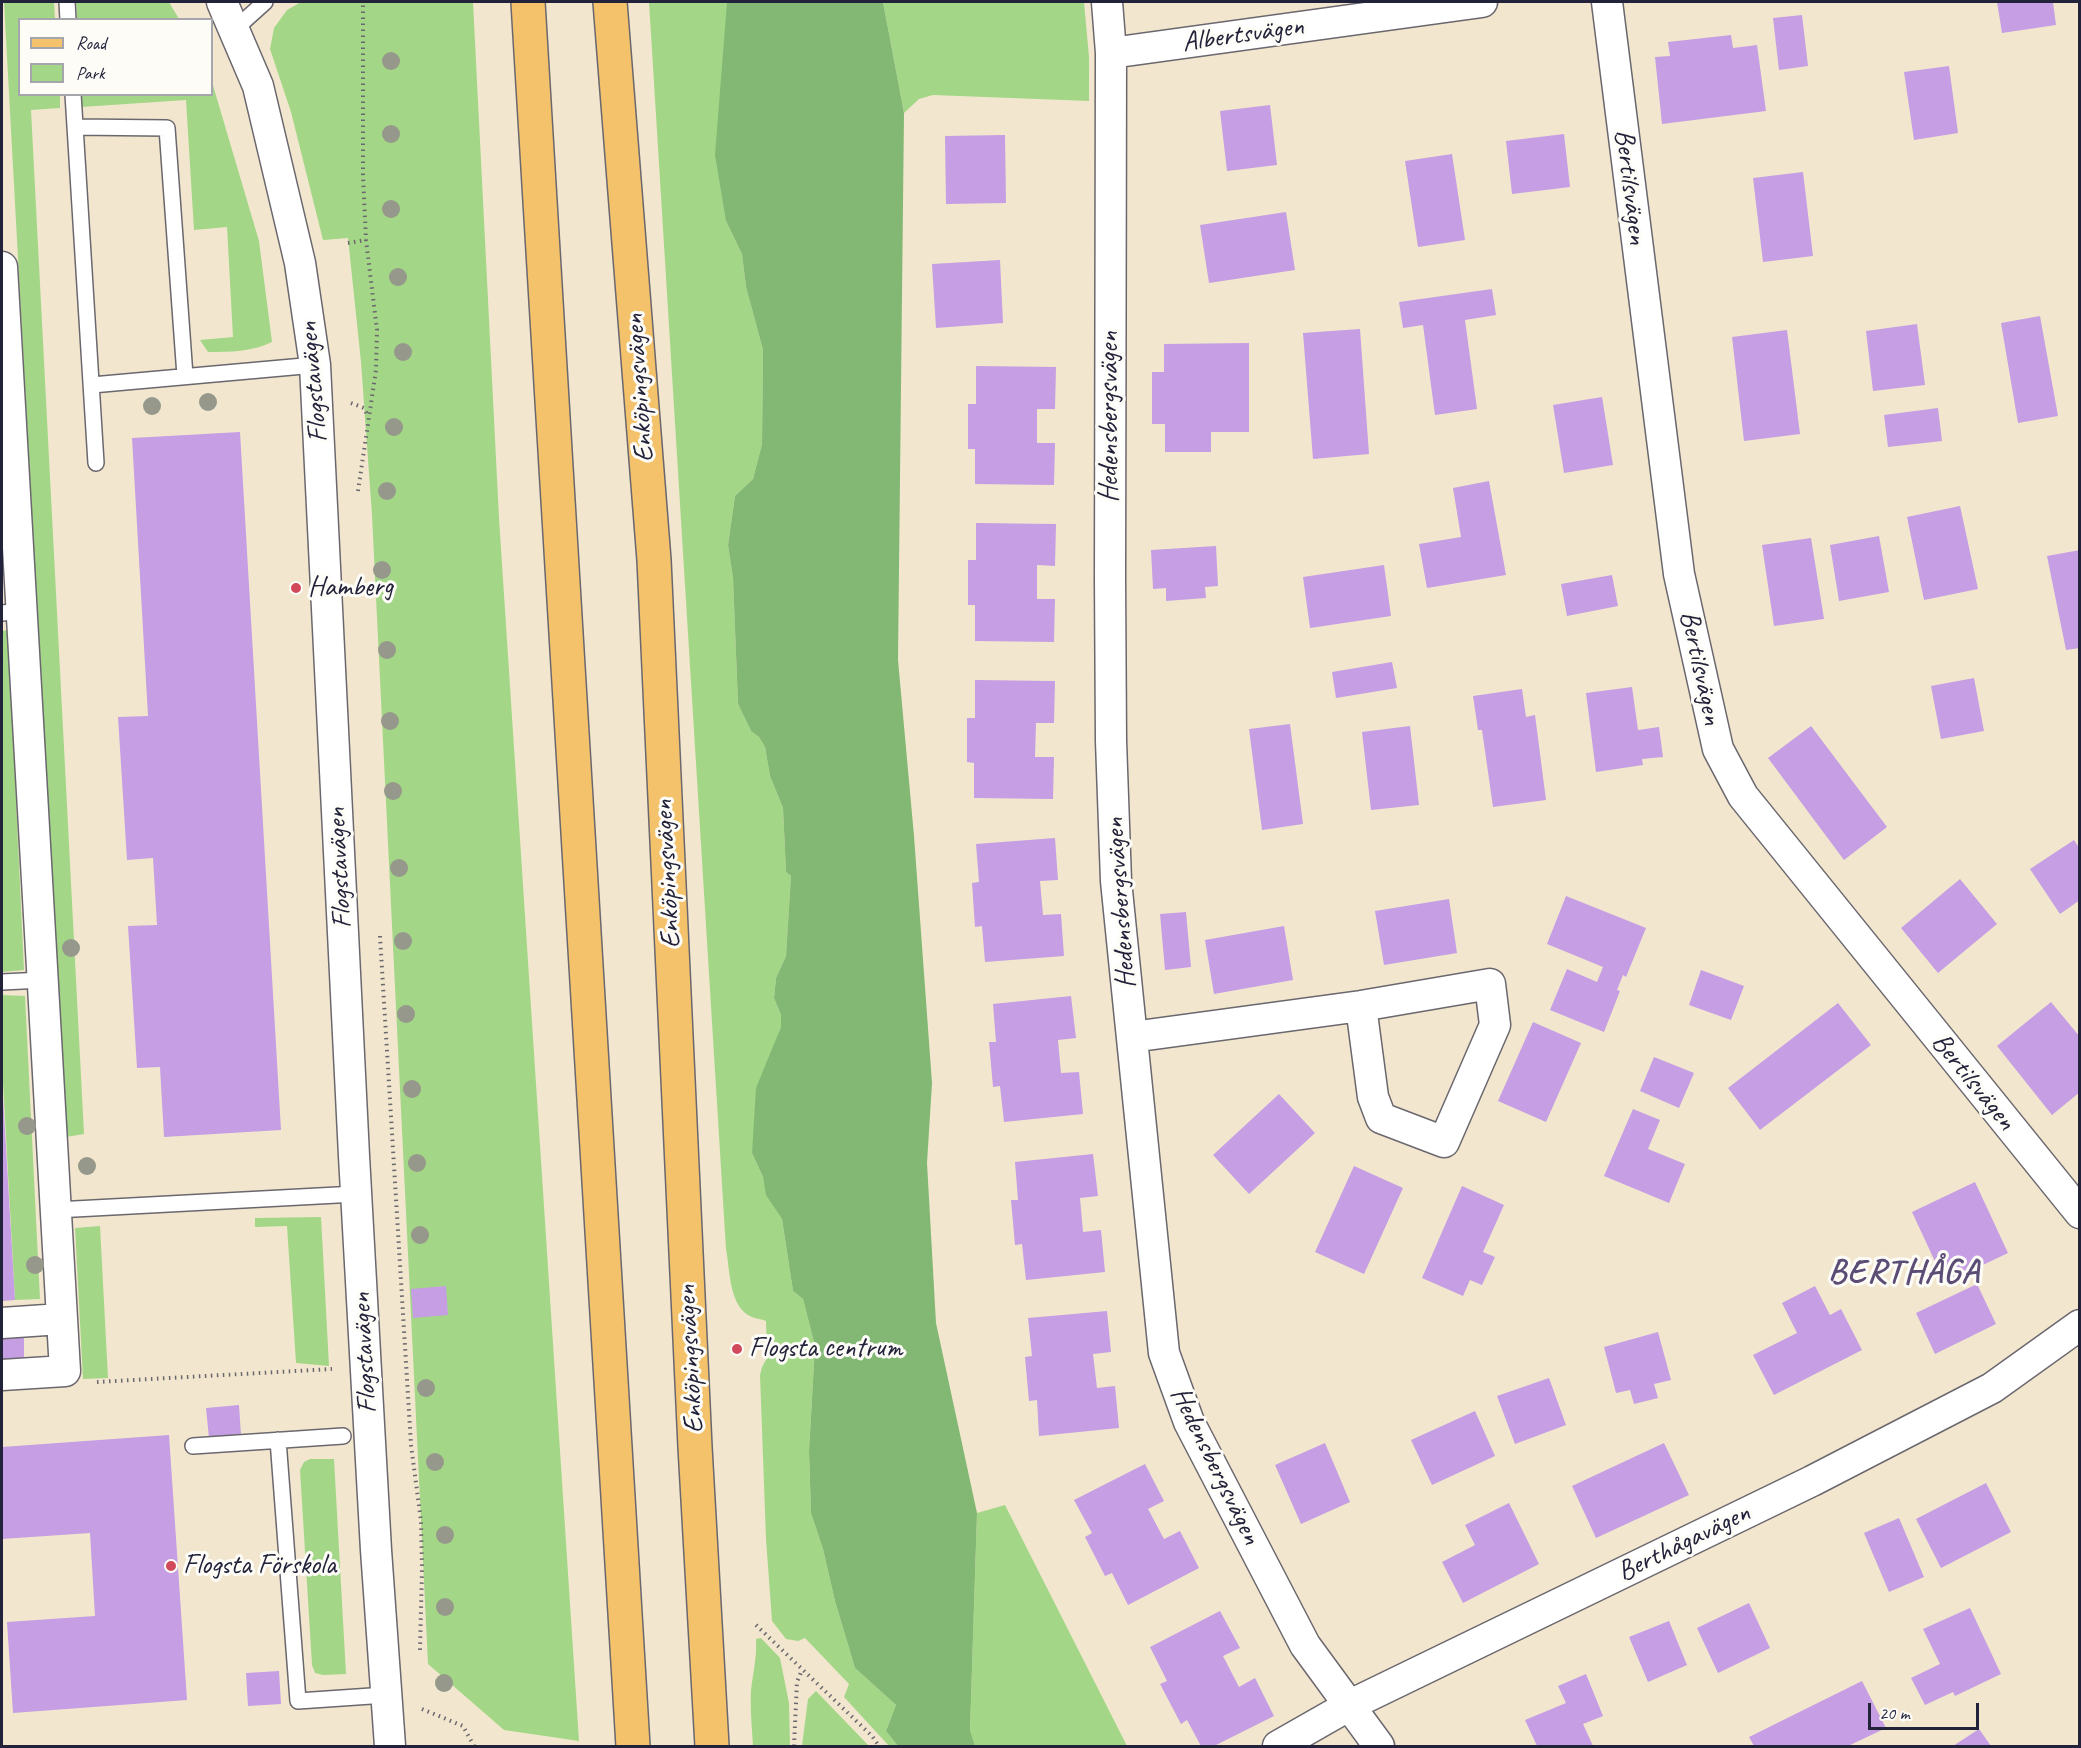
<!DOCTYPE html>
<meta charset="utf-8">
<style>
body{margin:0}
#map{position:relative;width:2081px;height:1748px;overflow:hidden;background:#f2e7ce;font-family:Caveat,sans-serif}
canvas{display:block}
.frame{position:absolute;inset:0;border:3px solid #22223b;pointer-events:none}
.legend{position:absolute;left:18px;top:18px;width:195px;height:78px;box-sizing:border-box;background:#fdfcf7;border:2px solid #a5a5ac;margin:0;padding:8px 10px;list-style:none;font-size:18px;color:#22223b}
.legend li{display:flex;align-items:center;gap:12px;height:30px}
.legend b{width:30px;border:2px solid #a5a5ac}
.scale{position:absolute;left:1868px;top:1703px;width:111px;height:27px;box-sizing:border-box;border:3px solid #22223b;border-top:0;padding-left:8px;font-size:18px;line-height:21px;white-space:nowrap;color:#22223b;-webkit-text-stroke:4px #fdfcf7;paint-order:stroke}
</style>
<div id="map">
<canvas width="2081" height="1748"></canvas>
<div class="frame"></div>
<ul class="legend">
<li><b style="height:8px;background:#f4c26a"></b>Road</li>
<li><b style="height:16px;background:#a3d787"></b>Park</li>
</ul>
<div class="scale">20 m</div>
</div>
<script>
const c = document.querySelector('canvas').getContext('2d');
c.lineJoin = 'round';
function fill(path, color) { c.fillStyle = color; c.fill(path, 'evenodd'); }
function strokePath(path, color, width, dash) { c.strokeStyle = color; c.lineWidth = width; c.lineCap = dash ? 'butt' : 'round'; c.setLineDash(dash || []); c.stroke(path); }
function write(font, color, halo, rows, align = 'center') {
  c.font = font + ' Caveat,sans-serif'; c.lineWidth = 6; c.setLineDash([]); c.textBaseline = 'middle'; c.strokeStyle = halo; c.fillStyle = color; for (const [text, x, y, turn = 0] of rows) {
    c.save(); c.translate(x, y); c.rotate((+turn || 0) * Math.PI / 180); c.textAlign = isNaN(turn) ? turn : align; if (halo) c.strokeText(text, 0, 0); c.fillText(text, 0, 0); c.restore();
  }
}
const green = new Path2D(`
 M4,2H54L55,19L20,20V94L60,95V108L31,110L84,1134L66,1137Z
 M76,2H169L179,19H77Z
 M301,2H473L499,518L579,1741L504,1730L428,1664L372,515L361,362L348,238L323,240L291,112L270,49L274,28L287,10Z
 M649,2H727L726,221L742,254L746,287L763,350L762,444L753,479L735,496L728,545L733,578L738,704L751,731L759,737L765,747L770,776L783,808L786,872L791,876L786,956L776,978L774,998L781,1015V1027L776,1041L752,1153L763,1177L767,1195L782,1219L793,1291L803,1299L815,1346L809,1451L811,1513L823,1549L835,1601L855,1668L896,1705L886,1731L898,1746H889L844,1697L849,1684L805,1638L798,1641L786,1639L772,1621L766,1539L760,1375L762,1367L767,1358L766,1321C761,1319 757,1319 752,1317C729,1308 730,1270 726,1249Z
 M883,2H1084L1089,57V101L933,95L919,99L904,113Z
 M212,82L259,241L272,342C252,352 230,352 208,352L200,340L233,337L227,227L194,230L186,100L82,107L81,95L212,94Z
 M8,630L24,970L2,972V631Z
 M2,995L25,996L40,1299L15,1300L2,1064Z
 M321,1217L329,1366L296,1363L287,1226L255,1227V1218Z
 M100,1226L108,1378L83,1379L75,1228Z
 M310,1459H334L346,1674L323,1675L315,1673L312,1665L300,1470L304,1462Z
 M1005,1505L1127,1746H975L970,1730L977,1513Z
 M761,1638L780,1658L789,1703L790,1746H753C752,1728 750,1709 751,1690C753,1673 757,1657 756,1639Z
 M816,1691L869,1746H802L808,1699Z`);
const forest = new Path2D(`
 M727,2H883L904,113L898,660L914,836L932,1083L927,1163L936,1323L977,1513L970,1730L975,1746H898L886,1731L896,1705L855,1668L835,1601L823,1549L811,1513L809,1451L815,1346L803,1299L793,1291L782,1219L766,1195L763,1177L752,1153L756,1088L781,1027V1015L774,998L776,978L786,956L791,876L786,872L783,808L770,776L765,747L759,737L751,731L738,704L733,578L728,545L735,496L753,479L762,444L763,350L746,287L742,254L726,221L715,155Z`);
const building = new Path2D(`
 M1997,2H2053L2056,25L2002,33Z
 M1802,15L1808,66L1779,70L1773,18Z
 M1731,35L1733,48L1757,45L1766,111L1662,124L1655,57L1670,56L1668,42Z
 M1949,66L1958,133L1914,140L1904,72Z
 M1270,105L1277,165L1227,171L1220,111Z
 M1564,134L1570,187L1512,194L1506,141Z
 M1005,135L1006,203L946,204L945,136Z
 M1452,154L1465,240L1418,247L1405,161Z
 M1803,172L1813,256L1763,262L1753,178Z
 M1286,212L1295,270L1209,283L1200,225Z
 M1000,260L1003,323L936,328L932,264Z
 M1492,289L1496,315L1465,320L1477,409L1435,415L1423,325L1403,328L1399,302Z
 M2040,316L2058,416L2018,423L2001,323Z
 M1917,324L1925,385L1873,391L1866,331Z
 M1360,329L1369,454L1313,459L1303,333Z
 M1787,330L1800,434L1744,441L1732,337Z
 M1249,343V432H1211V452H1165V424H1152V372H1164V344Z
 M976,366L1056,367L1055,409H1037V443H1055L1054,485L975,484V449H968V404H976Z
 M1602,397L1613,465L1564,473L1553,405Z
 M1938,408L1942,441L1888,447L1884,415Z
 M240,432L281,1130L164,1137L160,1067L137,1068L128,926L157,925L153,858L127,860L118,717L148,716L132,438Z
 M1489,481L1506,575L1427,588L1419,544L1461,537L1453,488Z
 M1960,506L1978,589L1924,600L1907,517Z
 M976,523L1056,524L1055,566L1037,565V599H1055L1054,642L975,641V605H968V560H976Z
 M1879,536L1889,592L1839,601L1830,545Z
 M1811,538L1824,619L1774,626L1762,545Z
 M1216,546L1218,586L1205,587L1206,598L1166,601V588L1153,589L1151,550Z
 M2080,550V648L2066,650L2047,556Z
 M1384,565L1391,616L1310,628L1303,577Z
 M1612,575L1618,606L1567,616L1561,584Z
 M1392,662L1397,688L1336,698L1332,672Z
 M1974,678L1984,731L1941,739L1931,686Z
 M975,680L1055,681L1054,723H1036L1035,757H1054L1053,799L974,798V763L967,762V718H975Z
 M1632,687L1638,730L1659,727L1663,757L1642,759L1643,765L1596,772L1586,693Z
 M1522,689L1526,717L1535,715L1546,800L1493,807L1482,730H1478L1473,696Z
 M1290,724L1303,824L1262,830L1249,729Z
 M1410,726L1419,805L1371,810L1362,732Z
 M1811,726L1887,827L1844,860L1768,758Z
 M1055,838L1058,880L1040,881L1043,915L1061,914L1064,956L985,962L982,926L975,927L972,883L979,882L976,844Z
 M2074,840L2080,849V900L2060,914L2030,869Z
 M1960,879L1997,924L1938,973L1901,928Z
 M1566,896L1646,928L1626,977L1623,975L1617,990L1620,991L1604,1032L1550,1010L1567,969L1597,982L1603,967L1547,944Z
 M1449,899L1457,953L1384,965L1375,911Z
 M1186,912L1191,967L1165,970L1160,914Z
 M1284,926L1293,980L1214,994L1205,940Z
 M1701,970L1744,986L1731,1020L1689,1005Z
 M1071,996L1076,1038L1058,1040L1061,1073L1079,1072L1083,1114L1004,1122L1000,1086L993,1087L989,1042H996L993,1004Z
 M2051,1002L2080,1037V1092L2052,1115L1997,1046Z
 M1838,1003L1871,1045L1760,1130L1728,1088Z
 M1533,1022L1581,1043L1546,1122L1498,1101Z
 M1654,1057L1694,1073L1679,1108L1640,1091Z
 M1279,1094L1315,1133L1249,1194L1213,1155Z
 M2,1097H3L15,1300L2,1301Z
 M1633,1109L1660,1120L1648,1149L1685,1164L1669,1203L1604,1176Z
 M1093,1154L1098,1196L1080,1198L1083,1232L1101,1230L1105,1272L1026,1280L1022,1244L1015,1245L1011,1200H1018L1015,1162Z
 M1354,1166L1403,1188L1364,1274L1315,1252Z
 M1975,1182L2008,1253L1945,1283L1912,1212Z
 M1462,1186L1504,1205L1483,1252L1495,1257L1482,1285L1470,1280L1463,1296L1422,1278Z
 M1977,1284L1996,1324L1935,1354L1916,1313Z
 M446,1286L448,1315L413,1318L411,1289Z
 M1815,1286L1830,1315L1841,1309L1862,1350L1774,1395L1753,1355L1797,1333L1782,1303Z
 M1107,1311L1111,1352L1093,1354L1097,1388L1115,1386L1119,1428L1039,1436L1037,1400L1029,1401L1025,1357L1032,1356L1028,1318Z
 M1658,1332L1671,1380L1654,1384L1658,1398L1634,1404L1630,1390L1616,1393L1604,1347Z
 M2,1334H24V1361H2Z
 M1549,1378L1566,1425L1515,1444L1497,1396Z
 M239,1405L241,1435L209,1438L206,1408Z
 M1475,1411L1495,1456L1432,1485L1411,1440Z
 M169,1435L187,1700L13,1713L7,1622L95,1616L90,1533L2,1539V1447Z
 M1325,1443L1350,1502L1301,1524L1275,1465Z
 M1664,1443L1689,1495L1596,1538L1572,1486Z
 M1145,1464L1164,1501L1148,1509L1164,1539L1180,1531L1199,1568L1128,1605L1112,1573L1105,1576L1085,1537L1092,1533L1074,1500Z
 M1986,1483L2011,1532L1941,1568L1916,1519Z
 M1509,1503L1539,1564L1463,1603L1442,1562L1475,1545L1465,1525Z
 M1899,1518L1924,1577L1889,1592L1864,1533Z
 M1749,1603L1770,1648L1718,1673L1697,1628Z
 M1970,1608L2001,1674L1955,1696L1953,1692L1925,1705L1911,1678L1940,1664L1923,1629Z
 M1220,1611L1240,1648L1223,1656L1239,1687L1255,1678L1274,1716L1214,1746H1201L1187,1720L1181,1724L1160,1684L1167,1681L1150,1647Z
 M1669,1621L1687,1665L1648,1682L1629,1637Z
 M279,1671L281,1704L248,1706L246,1673Z
 M1586,1674L1603,1716L1583,1724L1593,1746H1537L1525,1720L1566,1703L1558,1686Z
 M1862,1681L1886,1728L1848,1746H1754L1749,1737Z
 M1979,1729L1991,1746H1953Z`);
const path = new Path2D(`
 M348,243L366,240
 M351,403L364,408L368,416
 M358,491L376,370L377,330L366,240L363,175V2
 M380,936L411,1445L421,1521L422,1569L420,1650
 M97,1382L332,1369
 M756,1625L872,1736L879,1746
 M422,1709L463,1726L474,1746
 M794,1746L797,1682L802,1670`);
const lane = new Path2D(`
 M67,2L68,20
 M234,30L265,2
 M73,94L96,463
 M75,127L167,128L185,376
 M92,385L315,365
 M2,613L22,611
 M2,982L43,980
 M56,1210L356,1194
 M278,1440L298,1701L386,1695
 M193,1446L343,1436`);
const street = new Path2D(`
 M222,2L258,86L300,263L315,365L354,1156L376,1550L390,1746
 M1107,2L1111,53L1110,579L1111,741L1116,881L1164,1353L1189,1422L1305,1645L1379,1746
 M1607,2L1679,574L1718,749L1743,796L2080,1213
 M1111,53L1482,2
 M2,267L65,1371L2,1375
 M1132,1037L1361,1006L1490,984L1495,1025L1444,1142L1381,1118L1373,1097L1361,1006
 M2,1323L61,1319
 M1278,1746L1350,1705L1812,1481L1992,1388L2080,1325`);
const primary = new Path2D(`
 M528,2L633,1746
 M610,2L654,560L695,1447L712,1746`);
const trees = [
 [391,61],
 [391,134],
 [391,209],
 [398,277],
 [403,352],
 [208,402],
 [152,406],
 [394,427],
 [387,491],
 [382,570],
 [387,650],
 [390,721],
 [393,791],
 [399,868],
 [403,941],
 [71,948],
 [406,1014],
 [412,1089],
 [27,1126],
 [417,1163],
 [87,1166],
 [420,1235],
 [35,1265],
 [426,1388],
 [435,1462],
 [445,1535],
 [445,1607],
 [444,1683]
];
const markers = [
 [296,588,6,"#d1495b"],
 [737,1349,6,"#d1495b"],
 [171,1566,6,"#d1495b"]
];
const streetNames = [
 ["Albertsvägen",1243,35,-8],
 ["Bertilsvägen",1630,187,83],
 ["Flogstavägen",314,382,-95],
 ["Enköpingsvägen",640,388,-94],
 ["Hedensbergsvägen",1110,417,-90],
 ["Bertilsvägen",1700,668,78],
 ["Flogstavägen",340,868,-93],
 ["Enköpingsvägen",668,874,-93],
 ["Hedensbergsvägen",1121,903,-94],
 ["Bertilsvägen",1973,1082,51],
 ["Flogstavägen",365,1353,-93],
 ["Enköpingsvägen",691,1359,-93],
 ["Hedensbergsvägen",1215,1466,64],
 ["Berthågavägen",1684,1543,-26]
];
const poiNames = [
 ["Hamberg",308,588],
 ["Flogsta centrum",749,1349],
 ["Flogsta Förskola",183,1566]
];
const districtNames = [
 ["BERTHÅGA",1904,1273]
];
fill(green, '#a3d787');
fill(forest, '#82b874');
fill(building, '#c59ee4');
strokePath(lane, '#6b676e', 18);
strokePath(street, '#6b676e', 33);
strokePath(primary, '#6b676e', 36);
strokePath(path, '#6b676e', 4, [1.5, 4.5]);
strokePath(lane, '#fff', 15);
strokePath(street, '#fff', 30);
strokePath(primary, '#f4c26a', 33);
c.fillStyle = '#95988a';
for (const [x, y] of trees) { c.beginPath(); c.arc(x, y, 9, 0, 2 * Math.PI); c.fill(); }
for (const [x, y, r, color] of markers) { const dot = new Path2D(); dot.arc(x, y, r, 0, 2 * Math.PI); c.fillStyle = color; c.fill(dot); strokePath(dot, '#fdfcf7', 2); }
write('28px', '#22223b', '#fdfcf7', streetNames);
write('28px', '#22223b', '#fdfcf7', poiNames, 'left');
c.letterSpacing = '1.5px';
write('bold 34px', '#5b4d76', '#fdfcf7', districtNames);
c.letterSpacing = '0px';
</script>
